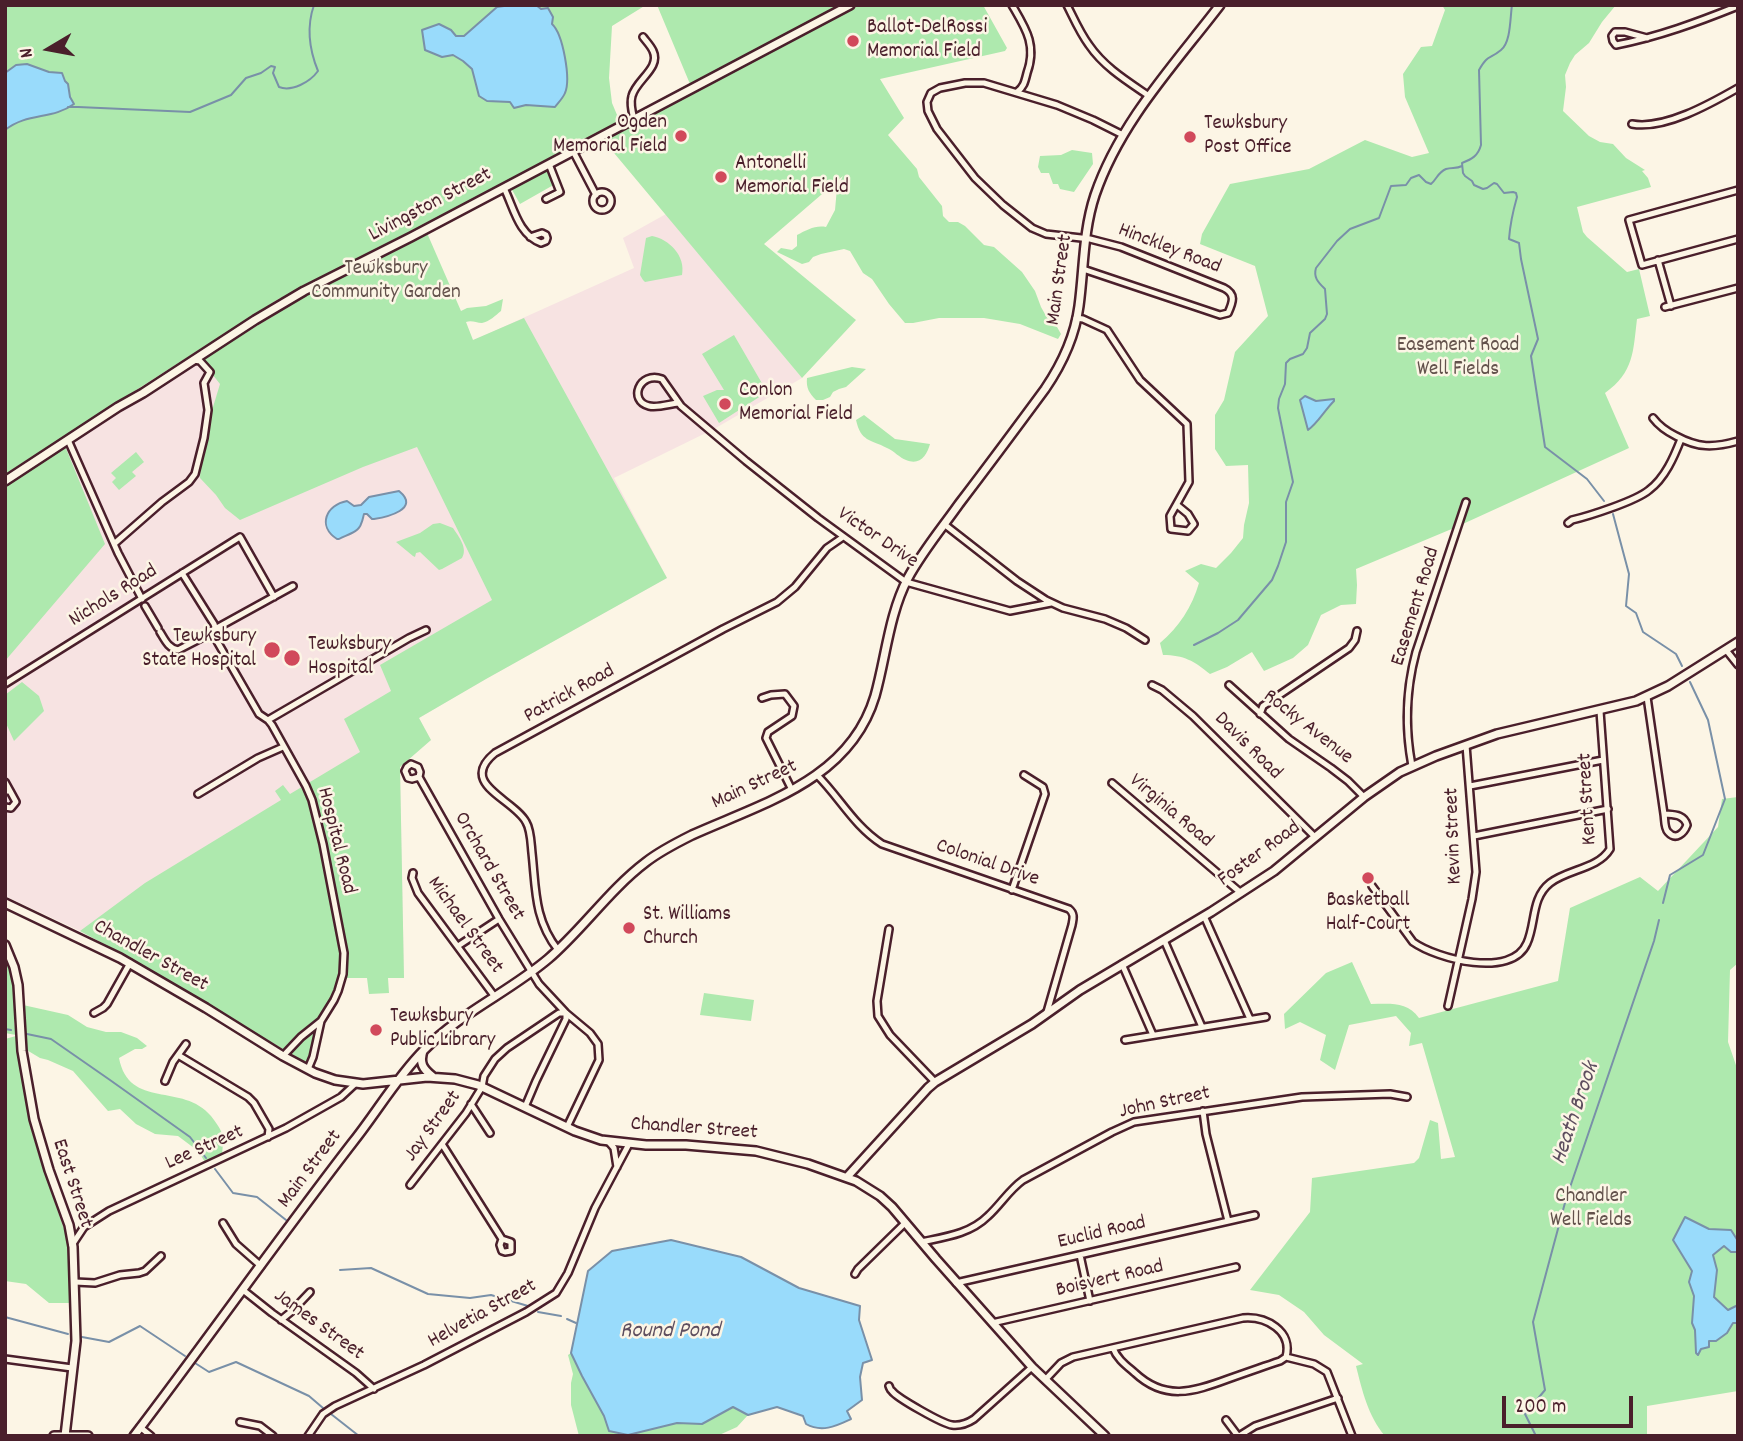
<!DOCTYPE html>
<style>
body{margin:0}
#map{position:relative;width:1743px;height:1441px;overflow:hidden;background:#fcf5e5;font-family:Dekko,sans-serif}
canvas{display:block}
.frame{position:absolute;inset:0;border:7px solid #4a1f2b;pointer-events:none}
.north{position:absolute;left:14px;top:14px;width:70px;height:70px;-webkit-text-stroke:5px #fcf5e5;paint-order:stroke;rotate:260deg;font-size:19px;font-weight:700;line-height:28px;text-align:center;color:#4a1f2b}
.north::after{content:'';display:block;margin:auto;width:24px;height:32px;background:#4a1f2b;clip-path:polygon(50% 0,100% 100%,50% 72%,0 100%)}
.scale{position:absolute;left:1502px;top:1396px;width:131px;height:32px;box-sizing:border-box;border:4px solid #4a1f2b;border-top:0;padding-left:9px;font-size:21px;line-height:24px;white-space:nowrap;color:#4a1f2b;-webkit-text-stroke:5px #fcf5e5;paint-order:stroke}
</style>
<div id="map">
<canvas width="1743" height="1441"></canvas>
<div class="frame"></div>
<div class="north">N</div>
<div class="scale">200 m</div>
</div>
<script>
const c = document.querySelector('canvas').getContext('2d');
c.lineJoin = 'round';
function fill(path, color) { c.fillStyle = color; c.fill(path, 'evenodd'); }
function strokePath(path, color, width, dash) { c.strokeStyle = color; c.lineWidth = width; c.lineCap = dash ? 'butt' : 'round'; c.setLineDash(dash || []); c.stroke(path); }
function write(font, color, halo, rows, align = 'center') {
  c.font = font + ' Dekko,sans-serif'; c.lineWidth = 5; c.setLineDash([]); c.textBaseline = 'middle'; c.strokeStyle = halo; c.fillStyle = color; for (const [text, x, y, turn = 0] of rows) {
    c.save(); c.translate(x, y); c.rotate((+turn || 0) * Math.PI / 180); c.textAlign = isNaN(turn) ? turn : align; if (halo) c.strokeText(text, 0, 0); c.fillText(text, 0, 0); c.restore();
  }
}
const built = new Path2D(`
 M666,214L802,378L714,429L614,478L667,578L486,679L419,718L431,740L400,767L404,978H346L340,994L324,1023L313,1067L137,962L80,931L5,896V484L283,308L337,279L474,340L634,268L623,238Z`);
const green = new Path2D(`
 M5,5H646L612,26L609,78L612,103L620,122L473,199L471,202L451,214L281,299L280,298L5,474Z
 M657,5H843L690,84Z
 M859,5H983L1007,48L1005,51L880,79L904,118L888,135L917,169L919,177L942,206L943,216L949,222H958L965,226L984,245L994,247L1022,272L1035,291L1041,307L1050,323L1057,327L1061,334L1058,339L1020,324L984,318H939L913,323H905L889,304L872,279L863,273L850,251L844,249L821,254L813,257L809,262L802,264L777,252L781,248L792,250L797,246V235C807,230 815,225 826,227L835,210L837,188L843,176L764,244L856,320L802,378L604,141L631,125Z
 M1442,5H1616L1602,22L1589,43L1575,55L1570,63L1565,75L1566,87L1563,111L1589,136L1600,142L1613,144L1626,158L1645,170L1642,171L1648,178L1651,187L1577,207L1583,232L1587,237L1627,272L1639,269L1650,316L1637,319C1633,352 1634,372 1605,393L1629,448L1454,528L1356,569L1357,585L1356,604L1341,605L1321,615L1308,645L1293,658L1264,671L1252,652L1227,667L1210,674C1194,661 1184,655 1163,655L1160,643C1179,627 1192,607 1199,583L1185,571L1201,564L1216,568L1231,553L1243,538L1244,525L1249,503L1248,465L1226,466L1215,449V415L1224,400L1235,352L1268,316L1255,266L1200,244L1202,234L1230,184L1309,169L1365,140L1412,157L1429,153L1405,97L1403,74L1421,47L1432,46L1445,10Z
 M1072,150L1092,153L1093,164L1074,192L1060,189L1058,184H1053L1049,173H1041L1038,167L1040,156L1061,155Z
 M548,168L557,183L520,204L511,188Z
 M427,233L461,311L467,308L486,306L503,299L501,311C496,315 489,322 482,323C476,323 472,320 466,322L473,340L524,318L667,578L486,679L419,718L431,740L400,767L404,978H388L389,993L369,994L367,978H346L340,994L324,1023L313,1067L137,962L80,931L145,883L281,800L275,791L283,785L290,794L360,752L344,719L391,691L380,665L492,600L417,447L363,467L240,520L225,508L216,495L200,478L201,456L211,408L213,407L220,384L201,360L309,294Z
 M652,236C669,239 686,256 682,275L645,282L643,280L640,275L646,238Z
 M734,335L767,392L719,423L703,396L717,390H724L702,354Z
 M852,367L866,369L846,387L839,389L833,392L830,397L823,400H816C809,393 806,388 807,378Z
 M864,415L895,439L930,444C927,455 920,466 906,460C900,458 894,451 887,448C870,439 861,442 856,420Z
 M65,446L105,544L5,661V484Z
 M136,452L144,462L132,472L136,476L119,490L112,482L116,478L111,473Z
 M440,523L453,528C459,537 468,548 462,558L442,569L439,570L420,552L416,553L415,557L413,556L396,542L420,533L433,524Z
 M22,682L39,696L44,711L14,741L5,721V695Z
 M1738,797V963L1730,970L1728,1042L1738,1071V1391L1647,1406V1436H1385C1368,1416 1362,1390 1356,1366L1363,1364L1324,1335L1304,1312L1279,1295L1250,1290L1310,1212L1312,1178L1414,1163L1419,1158L1430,1120L1438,1123L1441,1159L1455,1157L1422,1043L1409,1046L1411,1033L1396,1016L1349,1025L1335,1070L1320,1060L1326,1035L1300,1022L1285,1029L1284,1014L1326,973L1352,962L1371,1004C1390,1004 1407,1001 1419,1018L1558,981L1570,908L1640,877L1658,891L1718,827L1722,799Z
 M5,964L10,968L16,998L14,1022L16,1035L5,1033Z
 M704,993L754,1000L751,1021L700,1015Z
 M23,1005L68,1015L87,1027L106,1032H121L137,1038L147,1046L142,1049H135L119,1058C129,1110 183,1082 211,1116C224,1133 224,1135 222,1156L205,1162L198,1151L178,1136L155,1134L136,1124L120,1109L108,1111L73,1071L48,1060L40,1058L25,1049Z
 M16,1036L30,1125L39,1156L67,1238L71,1303H49L26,1284L5,1281V1039Z
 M571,1353L582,1376L733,1407L748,1415L737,1427L717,1436H579L571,1405V1383L573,1374L568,1355Z`);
const water = new Path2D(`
 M511,5H536L541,9L548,8L553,17L552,24C563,34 571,79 565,93C563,98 558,103 555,107L526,105L514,108L510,102L487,101L479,96L472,69L463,61L453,55L442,57L425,50L422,30L439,24L451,30L456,36H464L497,7Z
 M27,64L49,72L62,73L65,81L68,84L70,97L74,104C52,120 28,112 5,130V73L16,65Z
 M1305,396L1316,401L1334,399V401C1324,411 1318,423 1308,430L1300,400Z
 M399,491C421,509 387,517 374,519H372L367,514H364C363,517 363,520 361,524C359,532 346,535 339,539H337C317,526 326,505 347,501L354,506L361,505L369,497Z
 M1685,1217L1709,1229L1731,1230L1738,1241V1252H1731L1724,1246L1713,1255L1717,1270L1714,1297L1728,1310L1738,1305V1323H1733L1727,1333L1716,1341H1709V1347L1701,1349L1698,1355L1696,1353L1695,1330L1692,1323L1694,1296L1689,1282L1692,1271L1673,1240Z
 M671,1240L741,1257L799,1288L860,1306L859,1320L872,1360L863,1363L860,1377L862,1400L847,1411L851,1419C836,1426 822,1433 806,1424L803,1416L777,1407L748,1415L733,1407L702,1424L677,1423L628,1435L609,1431L604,1416L582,1376L571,1353L588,1271L612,1251Z`);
const stream = new Path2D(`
 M1512,5C1510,18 1511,42 1501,50C1489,60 1488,54 1479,70L1481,145C1478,156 1472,159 1462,163L1463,173L1465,176L1472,181L1474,185L1483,189L1487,188L1494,183L1497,184L1504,193L1513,192L1516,193L1517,197C1513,211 1510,225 1509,239L1519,243L1521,259L1538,339L1531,356L1545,447L1587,479L1604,501
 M68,107H78L190,112L231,95L246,78L261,73L271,66L275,67L273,73L279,87C292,92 310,82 318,71C309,49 306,28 314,5
 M1613,514L1629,574L1626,606L1636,613L1643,632L1676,654L1682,666
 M1194,645L1218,633L1238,620L1272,580L1278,566L1286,542V502L1293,482L1278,408L1279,399L1285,384L1286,363L1290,359L1303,354L1307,348L1310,333L1325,319L1327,314L1325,289C1319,283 1313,278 1316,268L1337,241L1350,229L1379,218L1391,186L1406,185L1411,178L1419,175L1426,182L1431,184C1437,179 1438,172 1446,169C1452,167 1456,169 1462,166
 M1663,903L1670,875L1703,855L1725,799L1708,720L1690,682
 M5,1029L11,1030
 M27,1034L51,1039L110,1080L190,1137L206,1158
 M215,1169L233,1193L257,1197L286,1220
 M340,1270L371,1268L428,1294L470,1298L491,1295L528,1306
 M538,1312L561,1316
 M5,1317L68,1334
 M567,1319L576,1323
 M82,1337L109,1342L140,1326L185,1356
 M195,1363L209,1372L236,1362L309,1396L323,1408
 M331,1414L359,1436
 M1536,1436L1525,1414L1545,1390L1533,1322L1566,1199L1654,941L1659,920`);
const street = new Path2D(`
 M1012,5C1026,29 1037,45 1027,73C1025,81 1024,87 1017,92
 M1067,5C1074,19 1080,33 1089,45C1104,67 1127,81 1149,96
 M1647,38L1625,32H1615L1612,36L1613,41L1616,45C1658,37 1698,22 1738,6
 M634,119C632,112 630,103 632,96C636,80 661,68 653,51C651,46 646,41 643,37
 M1632,124C1664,130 1710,104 1738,88
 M573,151L596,195
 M504,188C514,208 518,234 541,243L546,241L547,238L546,235L542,233L530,237
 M1738,190L1629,220L1642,265L1738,239
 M593 201a9 9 0 1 1 18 0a9 9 0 1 1-18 0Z
 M546,199L560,192L549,164
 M1658,260L1671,306
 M1083,269L1220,315L1228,313C1233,302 1236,294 1224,288L1121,247L1090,239L1046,234L1032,228L1003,205L975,178L937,129L928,111L927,102L931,93L940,88L965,83H984L1057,105L1093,120L1123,135
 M1665,307L1738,288
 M1076,318L1083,319L1107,330L1140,380L1187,424L1189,482L1170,516L1171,529L1188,531L1194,524L1188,514L1177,505
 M678,403C669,404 658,408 649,406C628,401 639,371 662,379L681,406L746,461L818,518L906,582L1010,611L1051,603
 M1653,418C1659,426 1666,431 1676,436C1698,448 1713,448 1738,441
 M68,440L118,553L142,599
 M1568,523L1572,520C1589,516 1636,501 1649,490C1665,478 1674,457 1681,439
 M944,524L1017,581L1046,600L1063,608L1105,619L1126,628L1145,640
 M114,544L162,502L189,482L195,474L204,438L208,410L204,383L210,372L200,361L194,360
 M182,573L214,624L215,627L213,632L214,636L259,714L268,720L272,725L306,786L312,800L323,844L344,953L343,974L338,991L334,1000L321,1021L313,1057L308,1069
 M145,606L158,628
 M215,629L293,586
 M160,632C165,640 168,648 178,650L213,632
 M1726,650L1738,665
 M5,684L240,537L274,597
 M1152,685L1162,690L1193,716L1315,837
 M1229,685L1289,739L1331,768L1348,781L1364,797
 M1647,697L1664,814C1665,819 1664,828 1668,832C1676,841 1684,833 1687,825C1684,814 1674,815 1664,814
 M762,698L771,695L785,694L794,706L792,716L768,732L766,738L792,790
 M1260,714L1263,706L1269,702L1349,648L1355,640L1357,631
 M268,720L409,638L426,630
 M1412,766C1405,729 1406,689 1416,652L1466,502
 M817,775C840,798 854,826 882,844L1069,909C1075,914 1073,919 1072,925L1047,1012
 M419,777L412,779L408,778L405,771L407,767L411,764L418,767L420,772L419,777L499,919L539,984L566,1013L590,1033L598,1044L599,1060L567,1127
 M5,782L10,791
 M1112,783L1241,893
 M1470,786L1603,760
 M5,791H10L16,802L11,808L5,807
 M198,794L258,758L283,747
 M1474,836L1608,809
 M413,873L412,878L418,893L495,997
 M1372,886L1413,942C1437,959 1512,979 1527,943C1536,923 1531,898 1550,883C1568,869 1598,869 1610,849L1600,711
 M1012,890L1045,794L1043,787L1024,775
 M1204,916L1250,1019
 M889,929L877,1001L878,1016L890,1035L935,1082
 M1164,940L1202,1027
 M458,946L499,919
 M558,950C534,919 536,890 532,853C531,844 531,830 526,822C514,799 457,784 495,753L723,629L777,602L795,587L827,548L843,537
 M1122,964L1153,1035
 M1448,1006L1472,899L1476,872L1466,745
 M94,1013L103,1008L107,1004L130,963
 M1125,1040L1266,1017
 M178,1055L248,1097L254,1103L269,1129L268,1137
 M283,1056L301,1037L321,1021
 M165,1081L173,1062L186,1044
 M471,1104L490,1133
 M1203,1111L1206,1134L1228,1221
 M608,1141L614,1148L617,1167
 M442,1144L502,1239L500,1245L502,1251L505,1252L511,1251V1242L502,1239
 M410,1185L466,1113L482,1087L484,1076L495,1059L507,1048L559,1013H566V1019L536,1081L525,1107
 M223,1223L236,1244L261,1266
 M921,1242C945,1237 970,1234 988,1216C1001,1204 1009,1190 1023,1180L1112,1132L1134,1122L1302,1097L1390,1094L1407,1097
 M72,1245L84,1227L109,1211L286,1128L341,1097L355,1084
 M1080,1255L1090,1301
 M855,1274L858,1269L905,1223
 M75,1282L95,1283L120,1275L139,1273L145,1271L161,1256
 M956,1283L1255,1215
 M243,1290L272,1313L356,1373L374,1389
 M281,1320L292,1311L310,1292
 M992,1323L1236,1267
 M1286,1357L1314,1364L1327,1372L1352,1436
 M5,1359L72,1368
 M1045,1380L1061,1363L1073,1357L1243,1318C1266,1316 1293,1331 1286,1357L1280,1361C1262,1367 1245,1373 1228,1379C1193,1392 1165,1401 1135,1373C1127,1366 1117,1359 1113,1348
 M889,1386C890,1388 890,1390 892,1391C897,1398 943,1424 952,1425C961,1426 968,1423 974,1419L1032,1367
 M1226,1420L1238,1436
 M240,1422L260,1426L273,1436
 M140,1427L151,1436
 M308,1436L323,1414L335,1406L424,1365L526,1312L556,1293L568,1273L595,1208L629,1144
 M1239,1436L1255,1426L1338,1398`);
const secondary = new Path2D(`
 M5,481L118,407L143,393L255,320L304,291L411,237L850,5
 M5,903L120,958L206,1008L283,1056L315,1073L335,1080L363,1084L427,1077L455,1079L478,1085L575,1131L601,1140L646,1145H686L756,1151L808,1164L856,1181L880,1196L892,1207L936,1259L1032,1367L1105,1436
 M5,945L14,967L18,985L22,1051L34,1119L49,1170L69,1225L73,1247L76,1341L65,1436
 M423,1051C419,1063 423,1069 432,1076
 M847,1177L928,1088L935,1082L1032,1024L1080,990L1211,912L1274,871L1364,797L1400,772L1436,756L1497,734L1636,701L1668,686L1738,642
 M54,1436H88
 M134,1436C208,1339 278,1239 353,1142C377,1112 397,1077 424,1050C460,1013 509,992 548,959C583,929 609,890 646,862C660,851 676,843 692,835C763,803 850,780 875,696C886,657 889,614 908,578C922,552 942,528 959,504C988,466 1017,427 1045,389C1062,364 1075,336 1079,306C1084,269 1083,231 1095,195C1120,122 1174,65 1220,5`);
const markers = [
 [853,41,7,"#d1495b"],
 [681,136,7,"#d1495b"],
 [1190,137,7,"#d1495b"],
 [721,177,7,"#d1495b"],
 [725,404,7,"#d1495b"],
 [272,650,9,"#d1495b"],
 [292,658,9,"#d1495b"],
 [1368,878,7,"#d1495b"],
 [629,928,7,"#d1495b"],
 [376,1030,7,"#d1495b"]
];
const poiNames = [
 ["Ballot-DelRossi",867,29],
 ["Memorial Field",867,53],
 ["Ogden",667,124,"right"],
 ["Memorial Field",667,148,"right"],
 ["Tewksbury",1204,125],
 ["Post Office",1204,149],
 ["Antonelli",735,165],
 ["Memorial Field",735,189],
 ["Conlon",739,392],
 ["Memorial Field",739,416],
 ["Tewksbury",256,638,"right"],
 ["State Hospital",256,662,"right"],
 ["Tewksbury",308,646],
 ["Hospital",308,670],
 ["Basketball",1368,902,"center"],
 ["Half-Court",1368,926,"center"],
 ["St. Williams",643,916],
 ["Church",643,940],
 ["Tewksbury",390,1018],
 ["Public Library",390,1042]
];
const streetNames = [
 ["Livingston Street",431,206,-28],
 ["Hinckley Road",1169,250,21],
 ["Main Street",1061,280,-82],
 ["Victor Drive",877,539,34],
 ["Nichols Road",114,597,-32],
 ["Easement Road",1417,607,-73],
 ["Patrick Road",570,695,-29],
 ["Rocky Avenue",1307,728,38],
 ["Davis Road",1247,747,45],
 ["Main Street",755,786,-25],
 ["Kent Street",1589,799,-93],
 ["Virginia Road",1170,812,40],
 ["Kevin Street",1455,836,-92],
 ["Hospital Road",335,841,76],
 ["Foster Road",1260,855,-36],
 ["Colonial Drive",987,864,19],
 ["Orchard Street",488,867,60],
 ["Michael Street",464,926,54],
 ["Chandler Street",150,957,29],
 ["John Street",1165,1104,-12],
 ["Jay Street",434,1127,-54],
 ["Chandler Street",694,1130,4],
 ["Lee Street",205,1149,-24],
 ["Main Street",311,1170,-53],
 ["East Street",71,1184,72],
 ["Euclid Road",1102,1234,-13],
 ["Boisvert Road",1110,1280,-13],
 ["Helvetia Street",483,1315,-29],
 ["James Street",318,1326,36]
];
const parkNames = [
 ["Tewksbury",386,270],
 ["Community Garden",386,294],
 ["Easement Road",1458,347],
 ["Well Fields",1458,371],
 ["Chandler",1591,1198],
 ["Well Fields",1591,1222]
];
const waterNames = [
 ["Heath Brook",1577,1114,-71],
 ["Round Pond",670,1333]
];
fill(built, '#f7e3e2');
fill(green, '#aee9ae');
fill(water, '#99dbfb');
strokePath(water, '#7990a8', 2);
strokePath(stream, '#7990a8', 2);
strokePath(street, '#4a1f2b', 10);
strokePath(secondary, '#4a1f2b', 12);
strokePath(street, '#fcf5e5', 5);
strokePath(secondary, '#fcf5e5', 7);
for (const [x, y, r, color] of markers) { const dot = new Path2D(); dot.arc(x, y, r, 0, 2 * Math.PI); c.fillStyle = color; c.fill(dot); strokePath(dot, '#fcf5e5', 2.5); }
write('21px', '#4a1f2b', '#fcf5e5', poiNames, 'left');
write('21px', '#4a1f2b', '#fcf5e5', streetNames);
write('21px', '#63524c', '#fcf5e5', parkNames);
write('italic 23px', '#5e4e5f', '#fcf5e5', waterNames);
</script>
